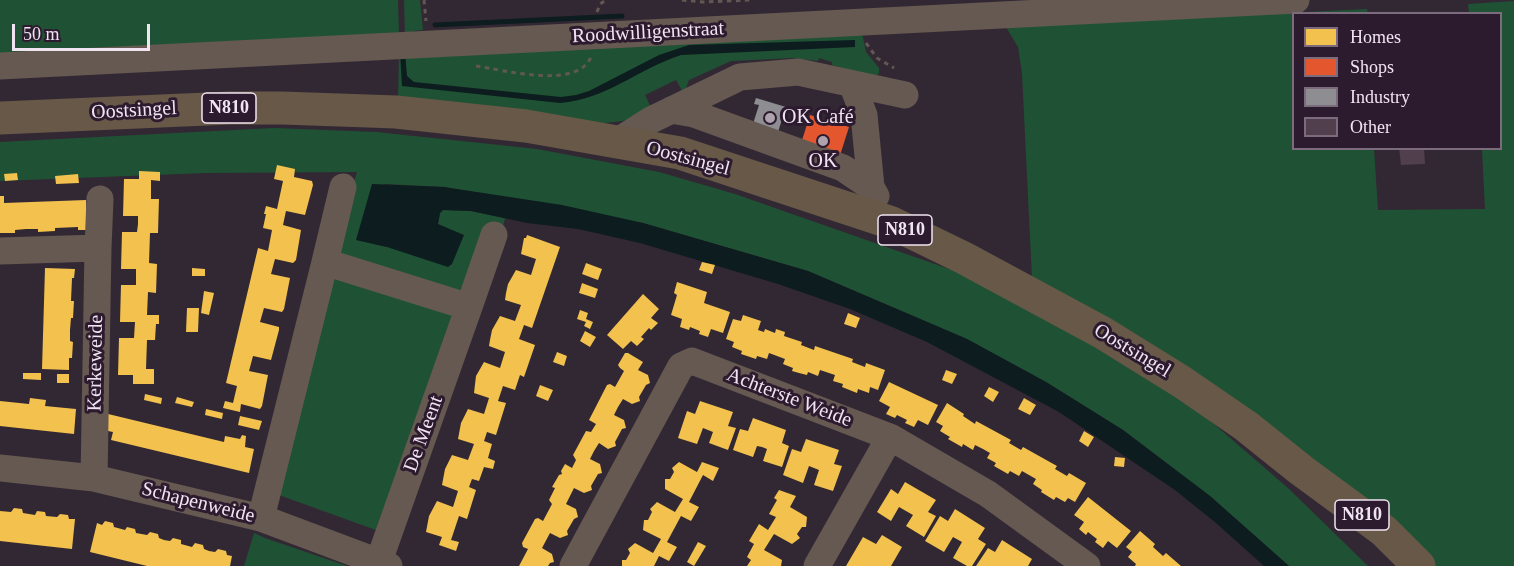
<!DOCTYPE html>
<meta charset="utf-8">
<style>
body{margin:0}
#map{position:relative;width:1514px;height:566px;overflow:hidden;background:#322833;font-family:"Times New Roman",serif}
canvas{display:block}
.legend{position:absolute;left:1292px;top:12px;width:210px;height:138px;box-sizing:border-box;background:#2c1a2e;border:2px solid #7b6b7c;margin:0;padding:8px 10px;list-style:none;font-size:18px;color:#f1e4f2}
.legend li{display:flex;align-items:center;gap:12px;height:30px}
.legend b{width:30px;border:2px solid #7b6b7c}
.scale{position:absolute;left:12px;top:24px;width:138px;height:27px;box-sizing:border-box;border:3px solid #f1e4f2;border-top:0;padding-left:8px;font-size:18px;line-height:21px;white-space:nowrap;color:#f1e4f2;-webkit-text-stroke:4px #2c1a2e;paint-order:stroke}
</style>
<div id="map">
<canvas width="1514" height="566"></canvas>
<ul class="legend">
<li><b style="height:16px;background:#f2c14e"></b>Homes</li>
<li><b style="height:16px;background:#e4572e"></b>Shops</li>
<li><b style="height:16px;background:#8d8d92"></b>Industry</li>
<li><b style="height:16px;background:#523f4d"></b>Other</li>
</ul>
<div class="scale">50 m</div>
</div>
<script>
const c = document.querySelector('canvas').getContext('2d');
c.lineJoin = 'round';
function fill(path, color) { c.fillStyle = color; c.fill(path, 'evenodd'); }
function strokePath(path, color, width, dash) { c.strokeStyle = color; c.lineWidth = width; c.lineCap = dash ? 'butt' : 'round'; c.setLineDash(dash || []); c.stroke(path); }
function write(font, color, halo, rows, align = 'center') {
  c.font = font + ' "Times New Roman",serif'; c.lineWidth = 6; c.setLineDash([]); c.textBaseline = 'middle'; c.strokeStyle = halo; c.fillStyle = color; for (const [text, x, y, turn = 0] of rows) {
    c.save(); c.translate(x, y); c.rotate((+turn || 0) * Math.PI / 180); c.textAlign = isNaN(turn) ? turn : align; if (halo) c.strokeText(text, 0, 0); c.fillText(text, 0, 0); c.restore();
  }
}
const green = new Path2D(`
 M0,0H398L399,38H405L404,0H420L423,30L413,31L412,40L0,57Z
 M1514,1V566H1427L1032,279L1022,73L1018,47L1006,27L1367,9L1368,13L1294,14V148L1374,149L1378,210L1485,209L1482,149L1500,148V14L1469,13L1468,4Z
 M862,33L866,52L879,68V73L875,77H870L832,65V62L819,58L818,61L793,58L731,61L689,80L684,94L676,80L645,95L652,110L623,121L605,123L398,102L399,51Z
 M274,128L376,132L537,149L659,172L735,194L989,283L1178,393L1288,488L1368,566H1289L1210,496L1123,430L1046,382L967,339L808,271L643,223L444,187L385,184L357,240L387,247L438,224L440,213L443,210L471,211L505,218L502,232L461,301L341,261L337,239L357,172L206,173L0,181V142Z
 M339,279L455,314L384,533L279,495L333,280Z
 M254,533L265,538L347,566H244Z`);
const water = new Path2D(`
 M855,40V47L681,55C640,68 605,100 560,103L402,86L400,52H405L407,76L414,82L561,97L576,95L589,91L659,55L689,45Z
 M372,184L444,187L562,205L643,223L808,271L967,339L1046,382L1123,430L1210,496L1289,566H1264L1216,523L1175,490L1059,412L927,342L850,309L778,284L640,243L578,229L527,223L471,211L443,210L440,213L438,224L464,235L452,264L448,267L387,247L356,240Z`);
const homes = new Path2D(`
 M277,165L295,169L294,177L312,181L313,185L305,215L286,211L283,225L301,230L296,260L293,263L275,259L271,274L290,278L284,309L282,312L264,308L260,322L279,327V330L271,360L253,356L249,371L268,375L262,406L260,409L241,404L240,412L223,408L225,401L233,403L237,386L226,383L258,248L268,251L272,230L263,228L266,214H264L266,206L277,209L283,181L274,179Z
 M139,171L160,172V181L151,180V199H159L158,233H150L149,263L157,264L156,293L148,292L147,315H159V324H156L155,340H147L146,369H154V384H133V375H118L119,338H134L135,322H120L121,285H136V269H121L122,232H137L138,224V216H123L124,179H139Z
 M17,173L18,180L5,181L4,174Z
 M78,174L79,183L56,184L55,176Z
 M0,196H4V203L86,200L87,230H78V227L55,228V231L38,232V229H26L15,230V233H0Z
 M527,235L560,247L532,328L524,325L519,339L535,345L524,377L520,375L515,390L503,386L498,401L506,403L496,435L487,432L484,441L492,444L488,458L495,461L493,469L484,467L479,481L472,479L469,487L476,490L467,519L459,516L451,540L459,542L456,551L439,545L442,537L426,532L429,516L437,501L453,507L458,491L442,485L445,469L452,455L468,460L474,444L458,439L461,423L468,409L484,414L489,398L474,393L476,376L484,362L500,368L505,352L489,346L490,340L492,330L500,316L515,321L521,305L505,300L506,293L508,284L516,270L531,275L536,259L521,254L524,238H526Z
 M702,262L715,265L712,274L699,270Z
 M586,263L602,269L598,280L582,274Z
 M45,268L75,269L74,278H72L71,301H74L73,318H71L70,330V341L73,342L72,358H69V370L42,369Z
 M192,268L205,269V276H192Z
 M677,282L707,292L704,303L730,312L723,333L711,329L708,337L699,334L700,331L690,327L689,330L680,327L682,319L671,315L677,295L674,293Z
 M582,283L598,289L595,298L579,293Z
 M204,291L214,293L209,315L201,313Z
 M643,294L659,309L651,318L658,323L651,330L649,328L641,337L644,339L637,346L631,341L623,349L607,335Z
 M187,308H199L198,332H186Z
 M580,310L588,313L586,319L593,322L590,329L584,326L586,322L577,319Z
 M848,313L860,318L856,328L844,324Z
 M743,315L761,321L758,330L764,332L765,329L775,333L776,329L785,332L784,336L802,342L801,345L814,350L815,346L853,359L852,362L865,367L866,363L885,370L878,390L870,387L869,393L858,389L857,393L842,387L843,384L833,381L835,375L820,370L818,376L808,372L807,375L799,373L792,371L793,368L783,364L785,359L769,353L767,359L757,356L756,359L741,354L742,351L732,347L734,342L726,339L733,319L741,321Z
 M585,331L596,337L590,347L580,341Z
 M557,352L567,356L564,366L553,362Z
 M625,353H628L643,362L638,370L648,375L650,383L646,385L639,397L640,401L632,404L623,399L618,407L614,415L624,420L626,428L622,429L615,442L616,446L608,449L599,443L594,451L590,459L600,464L602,473L598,474L591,486L592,490L584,493L574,488L566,504L576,509L578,517L574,519L567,531L568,535L560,538L550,533L542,548L552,554L554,562L550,563L548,566H519L528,549L523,547L522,543L535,519L538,518L543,521L552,504L549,500L555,488L552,487L559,475L562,474L561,471L565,464L572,468L576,460L573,455L586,431L591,432L596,424L589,420L607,385L610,384L615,387L624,371L620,368L618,365Z
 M946,370L957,374L952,384L942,380Z
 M23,373H41V380L23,379Z
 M57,374H69V383H57Z
 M889,382L938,405L928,425L918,420L914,427L905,423L907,420L897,415L895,418L886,414L890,407L879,401Z
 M540,385L553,390L548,401L536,396Z
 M989,387L999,392L993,402L984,396Z
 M145,394L162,398L161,404L144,400Z
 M177,397L194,402L192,407L175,403Z
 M30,398L46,400L45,406L76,409L74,434L0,426V401L29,404Z
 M1024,398L1036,405L1030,415L1018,409Z
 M700,401L733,412L728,426L736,428L728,450L709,443L713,432L703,428L697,444L678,438L687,411L695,414Z
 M947,403L964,414L963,416L975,424L976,421L1011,440L1009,443L1021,450L1023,447L1057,466L1055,469L1067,476L1069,473L1086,483L1075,502L1068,498L1065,502L1056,497L1054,500L1041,492L1042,490L1033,484L1036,479L1022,471L1019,476L1010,471L1008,474L994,466L996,463L987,458L990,453L983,449L975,445L973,450L963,444L962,447L948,439L950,437L940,431L943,426L936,422Z
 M206,409L223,413L222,419L205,415Z
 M104,413L224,442L225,436L240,439L242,435L246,436L245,447L254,449L249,473L111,440L113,432L103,430Z
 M240,416L262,421L259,430L238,425Z
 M753,418L786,430L782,443L789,446L782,467L763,461L767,449L762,447L757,446L753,457L733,450L740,429L748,431Z
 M1084,431L1094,437L1088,447L1079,441Z
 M806,439L839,450L834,464L842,466L833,491L814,485L819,470L809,466L803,483L783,475L792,449L801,452Z
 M1115,457L1125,458L1124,467L1114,466Z
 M679,462L697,472L702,462L719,468L713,481L703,475L689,502L699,507L691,521L681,516L667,542L677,547L669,561L659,556L654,566H622V560H626L630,553L628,549L635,543L653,553L661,539L643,530L644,520H648L652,512L650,509L657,502L675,512L683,499L665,489V479H670L674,472L672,468Z
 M905,482L936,500L928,512L936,516L924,537L906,526L913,515L899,507L891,521L877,512L891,489L898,494Z
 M779,490L796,496L790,507L807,517L806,527H802L797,534L800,538L792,544L774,534L764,550L782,560L781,566H747L751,560L747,557L754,544L749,541L759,524L768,530L776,517L769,514L777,500L774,498Z
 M1088,497L1131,531L1117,548L1108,541L1103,548L1095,542L1097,539L1093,536L1088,532L1086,535L1079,529L1084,522L1074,515Z
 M14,508L22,509L23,513L35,515L37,511L45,512L46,516L57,517L60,514L68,515L69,519H75L72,549L0,541V511L11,512Z
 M955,509L985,528L978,539L986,544L972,566H967L953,558L962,542L953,537L944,552L925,541L940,516L948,521Z
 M105,521L113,523L114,527L125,530L127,527L135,529L136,533L147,535L150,532L158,534L159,538L164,540L170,541L173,538L181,540V544L192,547L195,543L203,545L204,549L209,551L215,552L218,549L226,551L227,555L232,556L230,566H147L90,552L97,523L102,525Z
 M1140,531L1155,544L1153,547L1163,556L1166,553L1181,566H1135L1136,564L1128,557L1132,552L1126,547Z
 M882,535L902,547L891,566H846L863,537L876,544Z
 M1002,540L1032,559L1028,566H976L988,548L995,552Z
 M698,542L706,546L694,566L687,562Z`);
const shops = new Path2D(`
 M810,115L849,127L836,168L797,156Z`);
const industry = new Path2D(`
 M756,98L786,107L777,135L752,127L759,105L754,104Z`);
const stream = new Path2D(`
 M435,25L622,16`);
const building = new Path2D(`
 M1399,148H1424L1425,164L1401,165Z`);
const path = new Path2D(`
 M424,0L426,21
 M682,0L703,2L752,0
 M597,12L600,4L606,0
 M866,43L877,58L894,68
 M476,66C504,70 577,90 591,57`);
const minor = new Path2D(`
 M0,66L1296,0
 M852,84L864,115L871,187L876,196
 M671,110L694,114L843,168L871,187
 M618,141L651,120L740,77L798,72L905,95
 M98,248L100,199
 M0,251L98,248L94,478
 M325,262L343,187
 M469,307L494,235
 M0,468L94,478L261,518L389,566
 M261,518L325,262L469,307L379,561
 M573,566L681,366L692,361L890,437L988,494L1087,566
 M817,566L890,437`);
const major = new Path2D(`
 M0,118L230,108H282L396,112L526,126L680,153L892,223L964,258L1103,333L1182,382L1246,426L1301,470L1384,531L1419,566`);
const markers = [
 [770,118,6,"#aea2af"],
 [823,141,6,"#aea2af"]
];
const shields = [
 [229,108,54],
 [905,230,54],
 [1362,515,54]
];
const shieldNames = [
 ["N810",229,108],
 ["N810",905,230],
 ["N810",1362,515]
];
const streetNames = [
 ["Roodwilligenstraat",648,33,-3],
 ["Oostsingel",134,111,-3],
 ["Oostsingel",688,159,15],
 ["Oostsingel",1132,351,31],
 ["Kerkeweide",96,363,-89],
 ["Achterste Weide",789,398,21],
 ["De Meent",424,434,-70],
 ["Schapenweide",198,503,14]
];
const poiNames = [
 ["OK Café",782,118],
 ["OK",823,162,"center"]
];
fill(green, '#1f5234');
fill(water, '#0d1c1e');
fill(homes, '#f2c14e');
fill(shops, '#e4572e');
fill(industry, '#8d8d92');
strokePath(stream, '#0d1c1e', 5);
fill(building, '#523f4d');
strokePath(path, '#625853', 3, [4.5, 4.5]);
strokePath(minor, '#665951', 27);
strokePath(major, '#685848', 33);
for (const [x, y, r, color] of markers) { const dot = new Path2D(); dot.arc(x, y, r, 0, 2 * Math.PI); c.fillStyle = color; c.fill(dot); strokePath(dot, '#2c1a2e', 2); }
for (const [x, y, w] of shields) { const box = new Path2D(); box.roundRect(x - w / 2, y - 15, w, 30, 4.5); c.fillStyle = '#2c1a2e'; c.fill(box); strokePath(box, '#f1e4f2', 1.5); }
write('bold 18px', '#f1e4f2', null, shieldNames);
write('20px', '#f1e4f2', '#2c1a2e', streetNames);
write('20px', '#f1e4f2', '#2c1a2e', poiNames, 'left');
</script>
